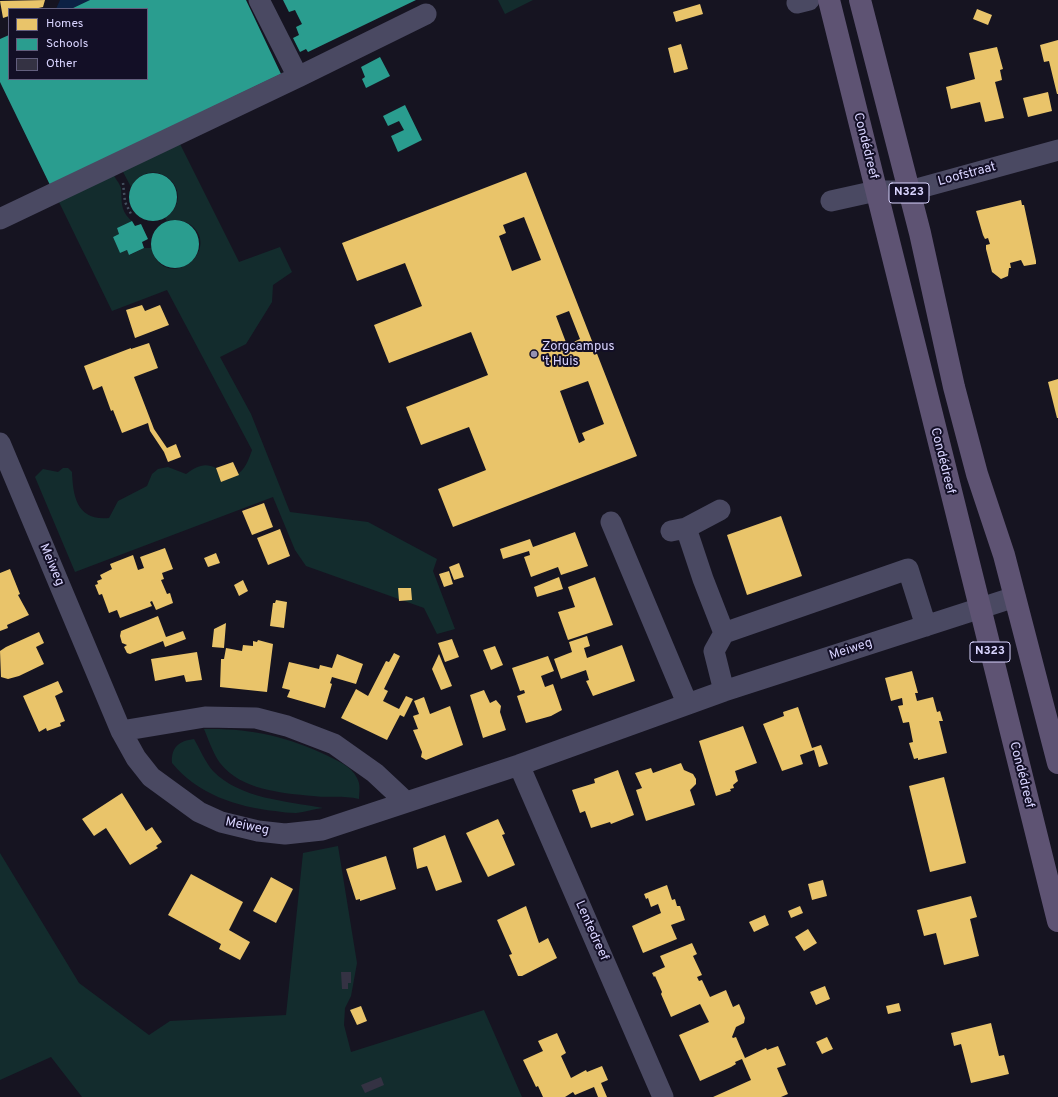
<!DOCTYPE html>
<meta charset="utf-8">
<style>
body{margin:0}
#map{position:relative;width:1058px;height:1097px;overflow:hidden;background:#161421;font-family:Overpass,sans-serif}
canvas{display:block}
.legend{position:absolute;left:8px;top:8px;width:140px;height:72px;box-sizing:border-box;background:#130f26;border:1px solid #625e7d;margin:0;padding:5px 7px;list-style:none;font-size:12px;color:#d9d4ff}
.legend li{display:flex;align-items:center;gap:8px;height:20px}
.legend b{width:20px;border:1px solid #625e7d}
</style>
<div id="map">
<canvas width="1058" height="1097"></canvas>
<ul class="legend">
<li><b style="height:11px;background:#e9c46a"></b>Homes</li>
<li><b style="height:11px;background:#2a9d8f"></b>Schools</li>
<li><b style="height:11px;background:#343243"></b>Other</li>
</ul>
</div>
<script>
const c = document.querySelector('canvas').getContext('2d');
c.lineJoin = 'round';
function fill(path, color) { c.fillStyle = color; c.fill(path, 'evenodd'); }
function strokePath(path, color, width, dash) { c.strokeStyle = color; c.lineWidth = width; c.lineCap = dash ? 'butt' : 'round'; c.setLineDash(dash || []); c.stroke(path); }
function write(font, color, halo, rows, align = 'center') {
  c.font = font + ' Overpass,sans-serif'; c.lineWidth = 4; c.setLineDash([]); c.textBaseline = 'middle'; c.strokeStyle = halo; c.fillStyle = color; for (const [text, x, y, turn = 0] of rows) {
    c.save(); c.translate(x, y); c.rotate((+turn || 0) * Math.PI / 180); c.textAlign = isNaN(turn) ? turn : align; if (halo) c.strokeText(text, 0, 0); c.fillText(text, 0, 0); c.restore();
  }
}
const green = new Path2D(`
 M498,0H533L505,14Z
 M179,142L239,262L280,247L292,272L273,285L272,302L246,344L220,357L251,414L290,512L368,522L437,559L433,571L455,629L437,634L424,608L306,566L295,550L273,497L75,572L35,477L43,469L58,472L63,468H68L72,472C73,497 77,521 109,518L118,501L147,486L152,474L158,469L168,467L186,474C196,467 204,462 216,468L221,482C241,474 245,471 252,450L167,290L112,311L58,200L113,174C115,178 120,184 121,188C122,202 120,211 132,221L117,228L119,234L113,237L120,253L127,250L130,255L144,248H151C165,295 223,251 191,225C184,220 175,219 167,221L165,218C201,193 153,150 131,187L122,170Z
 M204,729C249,728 286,736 326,755C338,761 351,766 357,778C361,785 359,792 359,799C343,795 328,798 313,796C281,793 241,790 220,763C213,753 209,741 204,729Z
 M194,739C200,749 205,762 213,771C240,799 287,801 323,808C314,809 305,812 296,813C289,813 282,812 275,811C237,807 197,794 172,763C171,747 179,741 194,739Z
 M338,846L357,963L351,996L345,1008L344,1025L351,1052L484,1010L522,1097H82L51,1057L0,1080V853L79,983L149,1035L170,1021L286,1015L303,853Z`);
const water = new Path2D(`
 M60,0H90L71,9H56Z`);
const homes = new Path2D(`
 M45,0L43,7L34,9H9V16L3,18L0,1Z
 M700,4L703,14L676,22L673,12Z
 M977,9L992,15L988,25L973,19Z
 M1058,40V94H1057L1049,61L1044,62L1040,45Z
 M681,44L688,69L674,73L668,48Z
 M997,47L1003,69L1000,70L1002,80L995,82L1004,118L985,122L980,102L951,109L946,87L975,79L969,53Z
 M1048,92L1052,111L1028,117L1023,98Z
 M526,172L637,456L453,527L438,489L486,470L469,427L421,445L406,407L488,375L471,332L389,363L374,325L422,306L405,263L357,281L342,243ZM524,217L541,260L512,271L499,236L506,233L503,225ZM569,311L580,339L567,345L556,316ZM588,381L604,424L582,433L585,440L579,443L560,391Z
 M1021,200L1022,205H1024L1036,261V264L1024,266L1021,260L1010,263L1011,268H1009L1008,276L1001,279L992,272L986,249V245L990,244L988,238L985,239L983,235L976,211Z
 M142,305L145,311L160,305L169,325L135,338L126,310Z
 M149,343L158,368L134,377L154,429L167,448L176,444L181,457L168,462L164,452L150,431L148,423L122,433L113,410L111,411L102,386L93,390L84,366L131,348V349Z
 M1058,379V418H1057L1048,382Z
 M233,462L239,475L221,482L216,468Z
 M264,503L273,527L252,535L242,511Z
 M781,516L802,576L747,595L727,535Z
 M280,529L290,556L268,565L257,538Z
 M575,532L588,566L561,575L558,567L531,577L524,557L530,555L529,551L503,559L500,549L530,539L533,547Z
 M165,548L173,569L162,573L164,579L161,580L167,594L170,593L173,603L156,610L152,601L150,602L152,606L120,618L117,610L109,613L102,594L99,595L95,585L98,584L97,581L102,579L100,575L112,569L110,564L133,555L138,570L144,568L140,557Z
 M216,553L220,563L208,567L204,558Z
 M459,563L464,577L454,580L449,567Z
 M10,569L20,594L18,595L29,615L7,625L8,628L0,631V573Z
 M449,571L453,584L444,587L439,574Z
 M559,577L563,589L537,597L534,587Z
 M595,577L613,625L568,640L558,612L575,607L568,587Z
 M243,580L248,591L239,596L234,585Z
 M398,588H411L412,600L399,601Z
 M276,600L287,602L284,628L270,626L273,603H275Z
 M158,616L166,637L183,631L186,639L165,647L163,641L130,654L127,653L124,647L127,645L122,643L120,636L121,631Z
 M226,623L224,648L212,647L214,629Z
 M39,632L44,643L36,647L44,664L19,676L8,679L1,677L0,651L6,647Z
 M587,636L590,646L584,648L587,658L622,645L635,681L593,696L587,683L586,681L589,680L586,670L561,679L554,659L572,652L569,642Z
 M452,639L459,657L445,662L438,643Z
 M258,640L273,644L267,692L220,687L221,659H224L226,648L242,651L243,645L253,646V641L257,642Z
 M495,646L503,665L491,670L483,650Z
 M197,652L202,680L186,682L184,675L155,681L151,659Z
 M394,653L400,656L384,689L388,691L383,701L399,709L406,696L413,699L404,717L400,715L387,740L341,718L356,689L368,696L386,661L389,662Z
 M337,654L363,664L356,684L332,677L330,683L332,684L325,708L287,697L290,690L282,688L289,662L319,669L320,665L332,668Z
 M439,654L452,686L441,690L432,669Z
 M548,656L554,671L541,676L545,687L553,684L562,710L551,716L526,723L517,696L525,693L524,690L520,691L512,668Z
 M912,671L918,693H915L917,701L933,697L937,712L940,711L943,721H939L947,753L918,760V758L914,759L909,743L913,742L909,722L903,723L898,706L903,705L902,698L891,701L885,678Z
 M58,681L63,692L55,696L65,721L60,723L61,726L47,731L46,728L39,732L23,696Z
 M484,690L490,703L496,700L501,706L500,712L506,730L483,738L470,695Z
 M424,697L430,714L450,706L463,745L426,760L421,757L422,752L413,730L418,729L413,716L419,714L414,701Z
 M798,707L812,748L821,745L828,764L819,767L814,750L800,755L803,764L782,771L763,724L784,716L783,712Z
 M743,726L757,763L735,771L738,781L733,785L734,788L730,789L731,791L716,796L699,741Z
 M681,763L684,770L693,774L696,779V784L690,790L695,805L646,821L636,790L642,788L635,773L651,768L653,773Z
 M618,770L634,815L611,824L610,822L591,828L585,811L580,813L572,790L595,783L594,779Z
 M944,777L966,863L930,872L909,786Z
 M122,793L146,831L152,827L162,842L156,846L158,848L130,865L106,828L94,836L82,819Z
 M498,819L505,834L502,835L515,865L488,877L466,833Z
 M445,835L462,882L436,891L427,866L417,869L413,848Z
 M386,856L396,889L360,901V899L356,900L346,869Z
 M191,874L243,902L229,930L250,942L240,960L219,949L221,944L168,915Z
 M271,877L293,889L276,923L253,911Z
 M823,880L827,896L812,900L808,884Z
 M667,885L672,900L675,899L677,906H680L685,920L671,925L677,939L643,953L632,926L661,913L658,904L651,907L648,898L646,899L644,894Z
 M971,896L977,917L970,919L979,956L944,965L936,933L924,936L917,910Z
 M526,906L539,943L548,938L557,958L522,976H518L509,955L512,954L497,920Z
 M800,906L803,913L791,918L788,911Z
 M765,915L769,925L754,932L749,922Z
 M808,929L817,943L804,951L795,937Z
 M692,943L697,954L693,956L702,975L697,977L699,981L702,980L710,997L726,990L733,1007L739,1004L745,1018L744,1023L736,1027L732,1037L733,1038L736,1037L745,1058L766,1048L767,1050L778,1046L786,1065L777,1068L788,1094L781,1097H713L751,1080L742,1059L735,1062L736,1064L731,1067L700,1081L679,1035L709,1022L700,1004L671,1017L661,994L662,992L655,976L654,977L652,973L665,967L660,956Z
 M825,986L830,999L816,1005L810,992Z
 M899,1003L901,1011L888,1014L886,1006Z
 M361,1006L367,1021L357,1025L350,1010Z
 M991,1023L999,1056L1004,1055L1009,1074L971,1083L961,1044L954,1046L951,1033Z
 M557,1033L566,1053L561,1056L571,1078L586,1070L587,1072L602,1066L608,1080L601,1083L607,1097H598L594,1087L575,1095L573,1092L565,1097H543L538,1086L536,1087L523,1060L543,1051L538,1041Z
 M827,1037L833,1049L822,1054L816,1042Z`);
const schools = new Path2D(`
 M90,0H246L281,74L50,185L0,82V39L9,35V79H147V9H71Z
 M283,0H416L308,52L306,49L300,52L293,38L299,35L296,27L302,24L295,10L289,12Z
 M380,57L390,76L366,88L362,79L365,77L361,67Z
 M405,105L422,140L398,152L391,136L404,130L399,121L388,126L383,116Z
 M129 197a24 24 0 1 1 48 0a24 24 0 1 1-48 0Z
 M151 244a24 24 0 1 1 48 0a24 24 0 1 1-48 0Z
 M132,221L135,226L141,224L148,239L142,242L144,248L129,255L127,250L120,253L113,237L119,234L117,228Z`);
const building = new Path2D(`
 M341,972H351V983H348V989H342Z
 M381,1077L384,1085L365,1093L361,1085Z`);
const path = new Path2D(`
 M123,183L125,202L132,216`);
const minor = new Path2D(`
 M797,3L809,0
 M298,77L426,14
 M831,201L876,191H909L1058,150
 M0,219L298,77L259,0
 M0,443L121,731L136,758L151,777L199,812L221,822L258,831L285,834L322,830L519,765L724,691L1015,597
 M611,522L687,703
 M686,528L703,579L724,633
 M671,531L686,528L720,510
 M724,691L714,651L724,633L908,569L926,626
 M121,731L205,717L256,718L287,726L334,744L375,773L406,802
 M519,765L663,1097`);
const major = new Path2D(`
 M829,0L1058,921
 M860,0L920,233L954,387L977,474L1004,555L1058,763`);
const markers = [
 [534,354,4,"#9591b1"]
];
const shields = [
 [909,193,40],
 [990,652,40]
];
const shieldNames = [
 ["N323",909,193],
 ["N323",990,652]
];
const streetNames = [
 ["Condédreef",865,146,76],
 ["Loofstraat",967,175,-15],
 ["Condédreef",942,461,76],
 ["Meiweg",51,565,67],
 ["Meiweg",851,650,-18],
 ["Condédreef",1021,775,76],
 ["Meiweg",247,827,12],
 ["Lentedreef",591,931,66]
];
const poiNames = [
 ["Zorgcampus",542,347],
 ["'t Huis",542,362]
];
fill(green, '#132c2d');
fill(water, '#0d2144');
fill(homes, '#e9c46a');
fill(schools, '#2a9d8f');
fill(building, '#343243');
strokePath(path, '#44505f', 2.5, [2, 3]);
strokePath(minor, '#4a4962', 21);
strokePath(major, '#5e5373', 22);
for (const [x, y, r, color] of markers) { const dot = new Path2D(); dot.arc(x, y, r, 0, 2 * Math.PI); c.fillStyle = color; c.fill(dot); strokePath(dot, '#130f26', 1.5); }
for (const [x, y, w] of shields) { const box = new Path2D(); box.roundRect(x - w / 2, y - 10, w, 20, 3); c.fillStyle = '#130f26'; c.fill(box); strokePath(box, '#d9d4ff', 1); }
write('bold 12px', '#d9d4ff', null, shieldNames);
write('13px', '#d9d4ff', '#130f26', streetNames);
write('13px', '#d9d4ff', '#130f26', poiNames, 'left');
</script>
